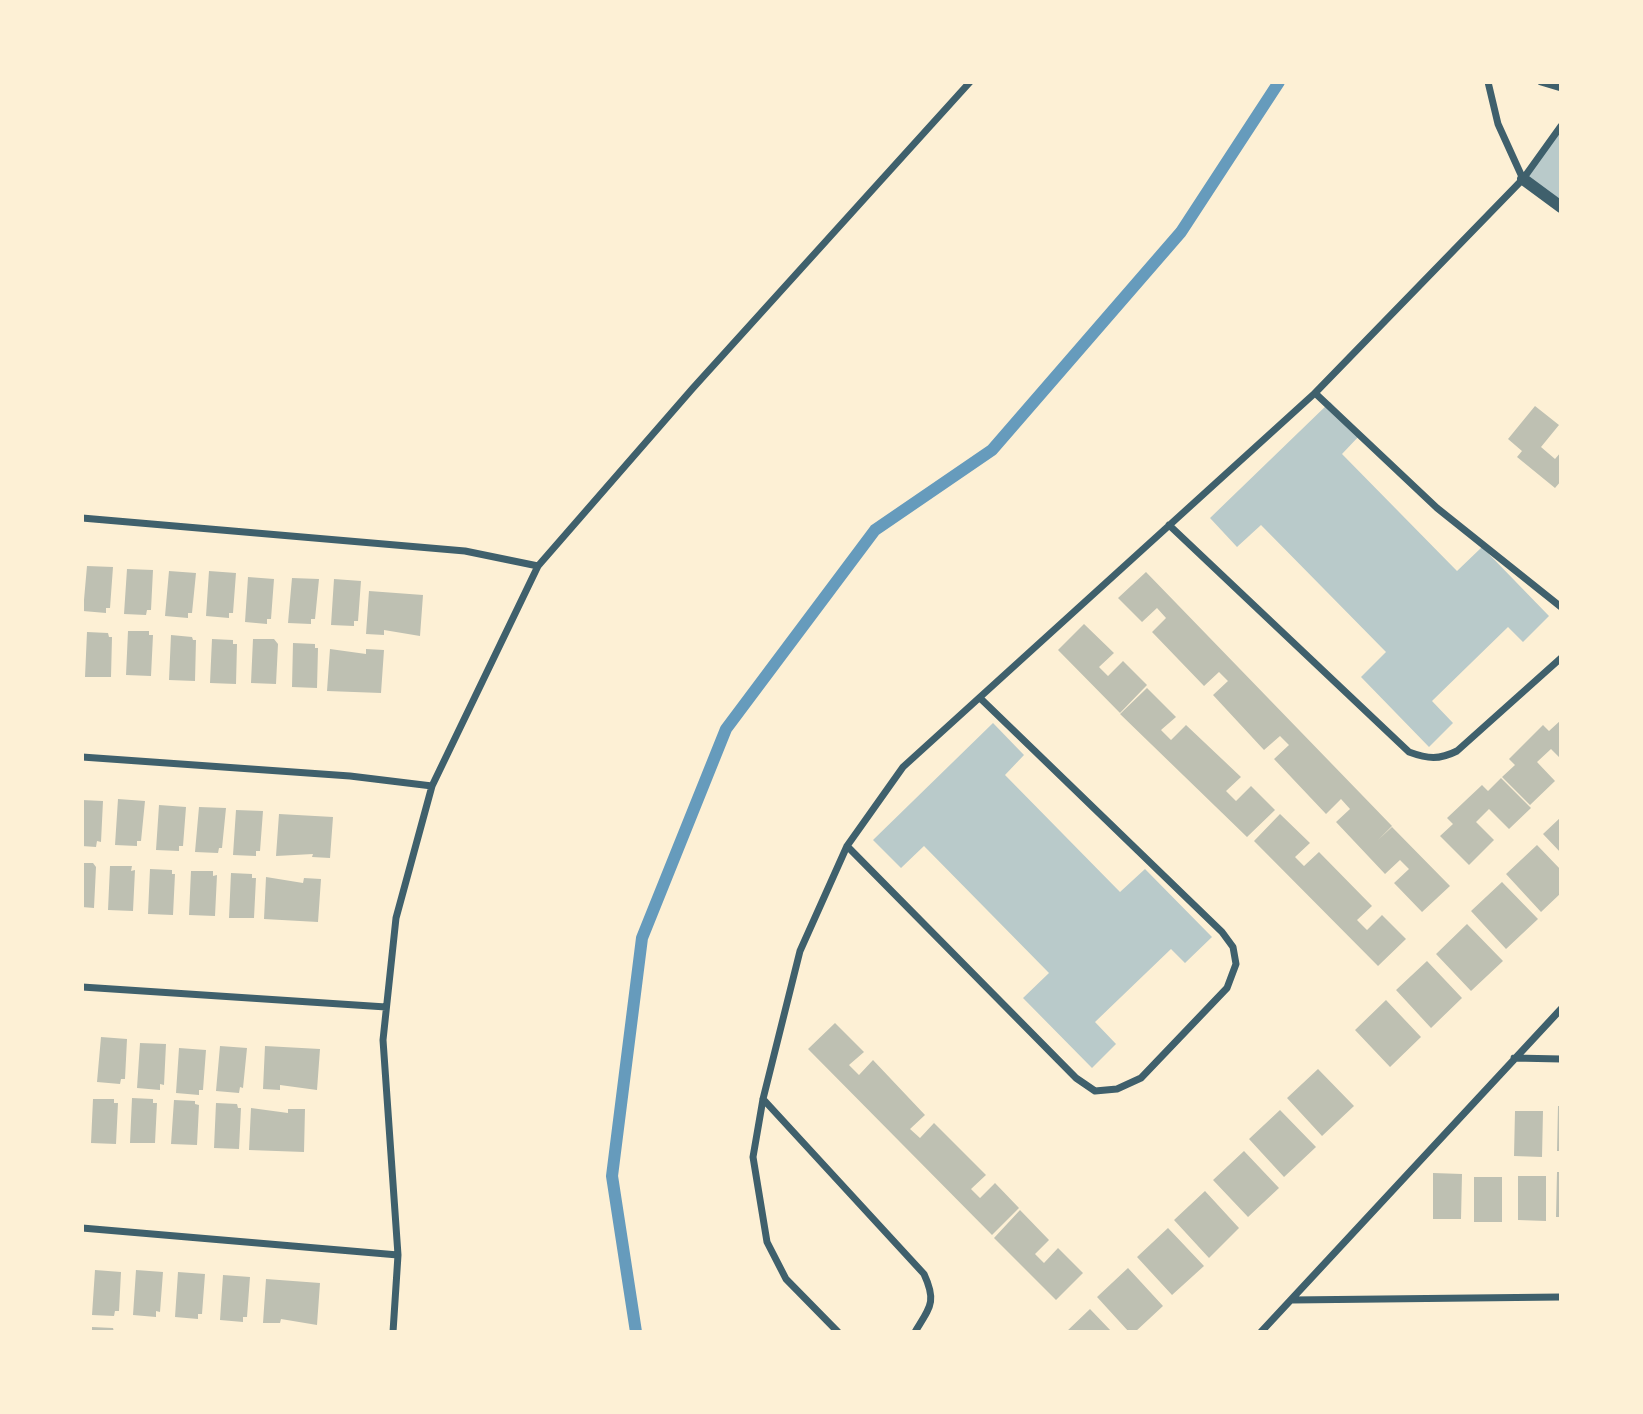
<!DOCTYPE html>
<style>
body{margin:0}
#map{position:relative;width:1643px;height:1414px;overflow:hidden;background:#fdf0d5;font-family:"Work Sans",sans-serif}
canvas{display:block}
.frame{position:absolute;inset:0;border:84px solid #fdf0d5;pointer-events:none}
</style>
<div id="map">
<canvas width="1643" height="1414"></canvas>
<div class="frame"></div>
</div>
<script>
const c = document.querySelector('canvas').getContext('2d');
c.lineJoin = 'round';
function fill(path, color) { c.fillStyle = color; c.fill(path, 'evenodd'); }
function strokePath(path, color, width, dash) { c.strokeStyle = color; c.lineWidth = width; c.lineCap = dash ? 'butt' : 'round'; c.setLineDash(dash || []); c.stroke(path); }
const green = new Path2D(`
 M1561,126V207L1523,179Z
 M1330,402L1361,434L1342,454L1457,571L1482,547L1549,616L1523,642L1508,627L1432,701L1453,723L1429,747L1361,677L1386,652L1261,525L1237,547L1210,518Z
 M993,723L1024,755L1005,775L1120,892L1145,869L1212,937L1185,963L1171,949L1095,1022L1116,1044L1092,1068L1023,998L1049,973L924,846L901,868L873,840Z`);
const stream = new Path2D(`
 M636,1332L612,1176L642,938L726,729L875,530L992,450L1181,232L1279,82`);
const building = new Path2D(`
 M1535,406L1559,425L1541,447L1555,459L1561,452V481L1555,488L1517,457L1522,451L1508,439Z
 M87,566L113,567L110,608H106V613L83,611Z
 M127,569L153,570L151,610H147L146,615L124,614Z
 M169,571L196,573L192,613H188V618L165,616Z
 M209,571L236,573L233,613H229V618L206,616Z
 M1146,572L1392,826L1378,840L1392,827L1450,886L1422,912L1394,883L1409,869L1400,860L1385,874L1336,822L1350,809L1341,799L1326,814L1274,759L1289,745L1280,736L1264,750L1213,695L1228,681L1219,672L1204,686L1152,632L1166,618L1157,608L1142,622L1118,598Z
 M248,577L274,579L271,619H267V624L245,622Z
 M292,578L319,579L315,619H311V624L288,623Z
 M334,579L361,581L358,621H354V626L331,625Z
 M369,591L423,595L420,636L384,630V635L366,634Z
 M1084,624L1114,653L1099,667L1108,676L1123,661L1147,685L1120,713L1058,650Z
 M128,631H149V635H153L151,676L126,675Z
 M87,632L108,633L109,637H112L111,677H85Z
 M171,635L192,637L193,640H196L195,681L169,680Z
 M212,639L233,640V644H237L236,684L210,683Z
 M253,639H274L278,644L276,684L251,683Z
 M293,643L315,644V648H318L317,688L292,687Z
 M330,649L366,654V649L384,650L381,693L327,691Z
 M1147,688L1176,717L1161,730L1171,740L1186,725L1241,777L1226,791L1236,801L1251,786L1275,810L1247,837L1120,714Z
 M1561,720V759L1551,749L1537,762L1555,781L1530,805L1502,777L1515,765L1509,759L1543,725L1549,731Z
 M1501,778L1531,808L1509,829L1489,809L1476,822L1494,840L1469,865L1440,836L1453,824L1447,818L1482,785L1488,791Z
 M118,799L145,801L141,841H137V846L115,845Z
 M82,800L103,801L101,842L97,841L96,847L82,846Z
 M159,805L186,807L183,846H179V851L156,850Z
 M199,807L226,808L222,848H219L218,853L195,852Z
 M236,810L263,811L260,851H256V856L233,855Z
 M279,814L333,817L330,858L312,857L313,854L276,856Z
 M1280,814L1310,843L1295,857L1304,866L1319,852L1372,906L1357,920L1367,930L1382,915L1406,939L1378,966L1254,841Z
 M1561,817V853L1543,834Z
 M1537,845L1561,870V893L1541,912L1506,874Z
 M82,863H93L96,867L94,908L82,907Z
 M110,866H132L131,871L135,870L133,911L108,910Z
 M150,869L172,870V874H175L173,915L148,914Z
 M191,871H213V876L217,875L215,916L189,915Z
 M231,873L252,874V878H256L254,918H229Z
 M266,877L303,883L304,878L321,879L318,922L264,919Z
 M1502,882L1538,919L1506,949L1471,911Z
 M1467,924L1503,961L1471,991L1436,954Z
 M1427,961L1462,998L1431,1028L1396,990Z
 M1386,1000L1421,1037L1390,1067L1355,1030Z
 M835,1023L864,1052L849,1065L859,1075L873,1060L925,1115L910,1129L920,1138L934,1123L986,1175L971,1189L980,1198L995,1183L1019,1208L992,1235L808,1049Z
 M101,1037L127,1039L125,1079H121L120,1084L97,1082Z
 M140,1043L166,1044L164,1085L160,1084V1090L137,1088Z
 M220,1046L247,1048L243,1088L240,1087L239,1093L216,1091Z
 M265,1046L320,1049L317,1090L280,1085V1090L263,1089Z
 M179,1048L206,1050L203,1090H199V1095L176,1093Z
 M1318,1069L1354,1106L1322,1136L1287,1098Z
 M132,1098L153,1099V1103H157L155,1143H130Z
 M93,1099H114V1103H118L116,1144L91,1143Z
 M174,1100L195,1101V1104L199,1105L197,1145L171,1144Z
 M216,1103L237,1104L238,1108H241L239,1149L214,1148Z
 M1558,1106H1561V1151H1557Z
 M251,1108L288,1113V1109H305L304,1152L249,1150Z
 M1280,1110L1316,1147L1284,1177L1249,1139Z
 M1515,1111H1543L1542,1157L1514,1156Z
 M1244,1151L1279,1188L1248,1217L1213,1180Z
 M1557,1172H1561V1217H1556Z
 M1433,1173L1462,1174L1461,1219H1433Z
 M1518,1176H1546V1221L1518,1220Z
 M1474,1177H1502V1222H1474Z
 M1205,1191L1239,1228L1209,1258L1174,1220Z
 M1020,1210L1049,1240L1035,1254L1044,1263L1058,1248L1083,1273L1056,1300L994,1238Z
 M1168,1228L1204,1266L1172,1295L1137,1257Z
 M1128,1268L1163,1306L1135,1332H1129L1097,1297Z
 M95,1270L121,1272L119,1311H115L114,1316L92,1315Z
 M136,1270L163,1272L160,1312L156,1311V1317L133,1315Z
 M178,1272L205,1274L202,1314H198V1319L175,1317Z
 M223,1275L250,1277L247,1317H243V1322L220,1320Z
 M266,1279L320,1283L317,1325L281,1319L280,1323H263Z
 M1090,1309L1112,1332H1066Z
 M92,1327L113,1328L114,1332H92Z`);
const minor = new Path2D(`
 M1488,82L1498,124L1523,179
 M1541,82L1561,88
 M1315,393L1437,508L1561,607
 M82,518L465,551L538,566
 M1169,525L1409,752C1428,759 1439,760 1457,751L1561,658
 M82,757L350,776L432,786
 M847,846L1076,1078L1095,1091L1117,1089L1141,1078L1227,988L1236,964L1233,947L1222,932L980,698
 M82,987L386,1007
 M1514,1058L1561,1059
 M763,1099L924,1274C937,1302 930,1307 915,1332
 M82,1228L398,1255
 M1292,1300L1561,1297
 M393,1332L398,1255L383,1040L396,918L432,786L538,566L693,388L970,82
 M838,1332L786,1279L767,1242L753,1157L763,1099L800,951L847,846L903,767L1315,393L1523,179L1561,126
 M1261,1332L1561,1009`);
const tertiary = new Path2D(`
 M1523,179L1561,207`);
fill(green, '#b9caca');
strokePath(stream, '#669bbc', 12);
fill(building, '#bec0b2');
strokePath(minor, '#3f606c', 7);
strokePath(tertiary, '#3f606c', 12);
</script>
